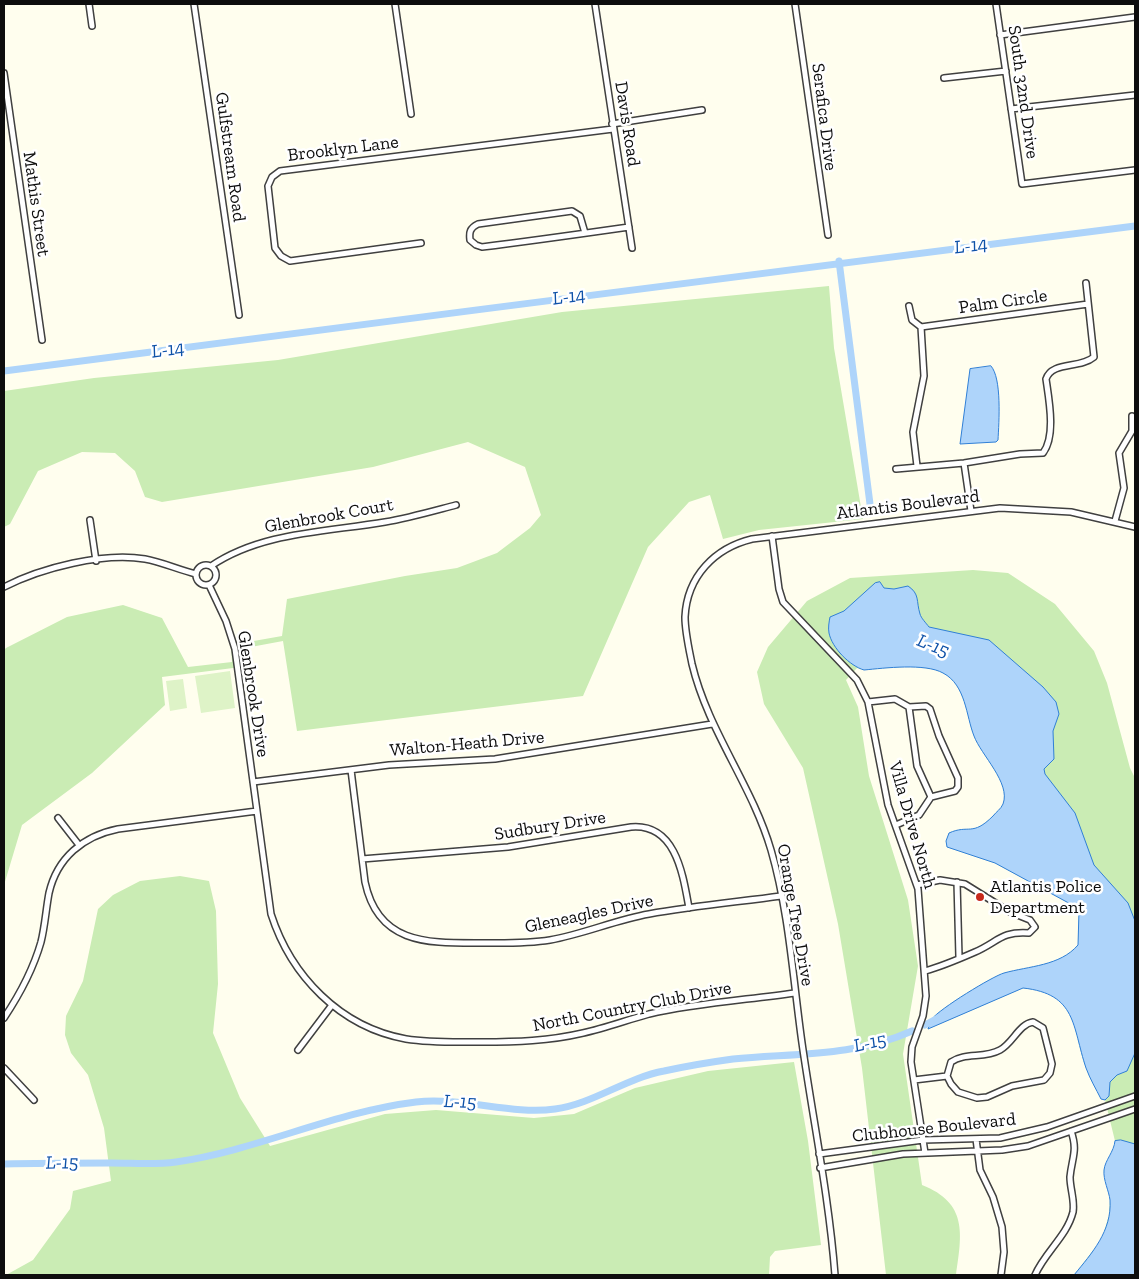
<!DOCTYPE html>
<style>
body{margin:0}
#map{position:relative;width:1139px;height:1279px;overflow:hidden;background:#fffeee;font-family:"Zilla Slab",serif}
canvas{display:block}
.frame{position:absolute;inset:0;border:5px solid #0d0d0d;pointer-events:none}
</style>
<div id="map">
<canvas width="1139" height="1279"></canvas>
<div class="frame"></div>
</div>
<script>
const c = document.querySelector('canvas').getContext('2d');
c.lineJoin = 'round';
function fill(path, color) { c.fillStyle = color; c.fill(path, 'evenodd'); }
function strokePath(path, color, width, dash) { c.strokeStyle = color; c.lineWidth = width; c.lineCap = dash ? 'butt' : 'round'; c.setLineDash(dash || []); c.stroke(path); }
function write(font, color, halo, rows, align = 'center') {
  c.font = font + ' "Zilla Slab",serif'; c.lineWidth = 5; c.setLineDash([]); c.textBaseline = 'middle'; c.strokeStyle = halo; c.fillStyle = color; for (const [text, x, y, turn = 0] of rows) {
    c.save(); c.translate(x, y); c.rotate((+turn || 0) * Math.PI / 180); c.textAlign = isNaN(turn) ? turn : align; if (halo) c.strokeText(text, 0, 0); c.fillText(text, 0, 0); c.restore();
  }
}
const green = new Path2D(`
 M829,286L834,348L863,519L759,530L723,539L710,495L689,502L648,547L583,696L297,731L283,641L240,649L241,667L162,677L165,705L92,773L22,825L4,885V650L6,648L67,617L123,605L162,618L188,667L232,662L231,645L282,636L287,599L405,576L457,568L497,553L530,528L541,515L525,467L468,442L373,467L162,502L145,497L135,471L115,453L82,452L38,471L10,524L4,527V391L94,378L278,360L562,312Z
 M973,570L1008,573L1055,604L1094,651L1107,683L1130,768L1135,778V1275H1074L1102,1239L1109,1215L1110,1200L1104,1169L1114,1150L1115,1141L1105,1100L1101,1099C1096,1089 1090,1079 1086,1068C1071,1025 1079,994 1023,988L928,1029C929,1026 930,1021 932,1019C939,1009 993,976 1004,973C1029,966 1060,966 1078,945L1079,911L1076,907L995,863L947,847L946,841L949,833C969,824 972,837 993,816C996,812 1001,809 1003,804C1011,783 981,755 974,736C966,716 966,685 943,673C925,663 885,668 864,670L857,668L846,680L858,707L869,776L908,900L918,966L903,1054L922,1185C968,1203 962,1234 956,1275H886L862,1068L838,924L803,768L764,704L757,672L768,647L807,601L850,578Z
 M180,876L209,881L216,911L218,984L213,1033L240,1098L270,1146L385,1114L436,1110L534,1118L574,1114L635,1088L708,1071L794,1062L808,1141L821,1245L775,1251L770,1257L769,1275H6L33,1260L70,1209L73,1191L111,1181L104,1128L88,1075L71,1053L65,1035L66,1016L83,981L98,909L113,895L140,881Z`);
const pitch = new Path2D(`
 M230,671L235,708L201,713L195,676Z
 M183,679L187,708L170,711L166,681Z`);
const water = new Path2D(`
 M991,366C1002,378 999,422 998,440L996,442L960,444L970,369Z
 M880,582L884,588L894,589L908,586C920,594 916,601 920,614C921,618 926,623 929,627L989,640L1043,687L1056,702L1059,714L1053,731L1054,759L1044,769L1045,774L1075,813L1094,865L1128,903L1135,921V1053L1127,1071L1117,1075L1110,1082L1109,1096L1105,1100L1101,1099C1096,1089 1090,1079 1086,1068C1072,1026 1077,994 1023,988L928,1029C929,1026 930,1021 932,1019C939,1009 993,976 1004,973C1029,966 1060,966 1078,945L1079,911L1076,907L995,863L947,847L946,841L949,833C969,824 972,837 993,816C996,812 1001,809 1003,804C1011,783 981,755 974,736C966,716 966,685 943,673C925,663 885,668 864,670C850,666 832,648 829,633C828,628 829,622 830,617L844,611L875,583Z
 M1121,1140L1135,1144V1275H1074C1092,1253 1112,1231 1110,1200C1109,1191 1103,1180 1104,1170C1105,1160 1114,1152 1115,1141Z`);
const canal = new Path2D(`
 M839,261L870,504
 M4,371C381,324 758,271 1135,226
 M925,1025L938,1018
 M4,1164C39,1163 75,1163 111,1163C133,1163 155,1165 176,1162C258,1150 334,1112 416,1102C463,1097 511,1115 555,1109C593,1104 626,1078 664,1071C687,1066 711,1062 733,1059C795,1053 854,1057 912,1031`);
const street = new Path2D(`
 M89,4L92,26
 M194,4L239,315
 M395,4L411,114
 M595,4L632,248
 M795,4L828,235
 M996,4L1022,184L1135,170
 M1000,35L1135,17
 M4,73L42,340
 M944,78L1006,71
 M1011,109L1135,95
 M612,124L702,110
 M585,233L580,216L572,211L478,224C470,228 469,232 470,240L476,245L482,247C531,241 580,234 629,227
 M421,243L290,261L281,256L275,248L268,186L272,177L280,171L613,129
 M909,306L912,320L921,327L1088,304
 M964,463L971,511
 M917,466L913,432L924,376L921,327
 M896,469L964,463L1020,454L1043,453C1056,436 1049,400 1046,379C1052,361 1080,369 1094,357L1086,283
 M90,520L96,561
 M1115,521L1124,488L1119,453L1132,431V416
 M772,536L779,589L783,602L857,680L868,702L888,805L918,889L926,996L923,1016L912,1047L911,1062L925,1153
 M196 575a10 10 0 1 1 20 0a10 10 0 1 1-20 0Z
 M211,566C261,532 326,532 385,522C409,518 433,511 456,505
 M209,585L226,621L235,649L271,914C291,976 340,1027 406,1039C431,1043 456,1042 481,1042C516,1042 549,1041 583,1033C605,1028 627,1020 649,1014C696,1003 746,1000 795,993
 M4,587C41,568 103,552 145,559C162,562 179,570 196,574
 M868,702L895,699L909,707L926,706L930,709L939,736L958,778V787L955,791L931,797L919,815L896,825
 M909,707L917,766L931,797
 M351,770L365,882C378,944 427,943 478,943C502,943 526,944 550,940C584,934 615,920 649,914C693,906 737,902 781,896
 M253,782L389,765L495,759L712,724
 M58,818L79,845
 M362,859L508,847L631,827C676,823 683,875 689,908
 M957,882L959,957
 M917,885L940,880L965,884L1010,912L1030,920L1035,927L1029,933C1001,931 998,942 975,952C959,959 943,966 925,971
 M4,1018C20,994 33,970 41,942C45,926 46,909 49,893C57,858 83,836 118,829L257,811
 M1033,1022L1043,1028L1052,1064L1050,1073L1044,1080L1012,1086L987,1097L977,1098L958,1092L951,1084L947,1076L951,1062C965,1052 984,1059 1000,1050C1013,1043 1019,1024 1033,1022Z
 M298,1050L332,1005
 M4,1068L34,1100
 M914,1080L947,1076
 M976,1139L980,1170L993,1197L1002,1227L1004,1252L1001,1275
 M819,1154L923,1140L1000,1138L1047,1127L1135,1096
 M820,1168L903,1154L1002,1150L1028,1146L1135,1109
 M835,1275C829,1197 813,1120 802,1043C793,979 789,912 771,850C752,785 708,731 692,664C689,649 685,632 685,617C687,576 715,548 752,539L1000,508L1071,512L1135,527
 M1035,1275C1045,1252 1067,1236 1073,1212C1075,1200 1070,1189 1070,1177C1072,1157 1078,1151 1071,1131`);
const markers = [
 [980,897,5,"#c7291c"]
];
const streetNames = [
 ["South 32nd Drive",1023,92,82],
 ["Serafica Drive",824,117,83],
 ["Davis Road",627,124,81],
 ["Brooklyn Lane",343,149,-7],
 ["Gulfstream Road",230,157,82],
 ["Mathis Street",36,204,82],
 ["Palm Circle",1003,302,-8],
 ["Atlantis Boulevard",908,505,-7],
 ["Glenbrook Court",329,516,-10],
 ["Glenbrook Drive",253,694,81],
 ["Walton-Heath Drive",467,744,-5],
 ["Villa Drive North",912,825,74],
 ["Sudbury Drive",550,826,-9],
 ["Gleneagles Drive",589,914,-12],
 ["Orange Tree Drive",795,915,80],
 ["North Country Club Drive",632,1007,-11],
 ["Clubhouse Boulevard",934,1128,-6]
];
const poiNames = [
 ["Atlantis Police",990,887],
 ["Department",990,908]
];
const waterNames = [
 ["L-14",971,246,-7],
 ["L-14",569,297,-8],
 ["L-14",168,350,-8],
 ["L-15",933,646,22],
 ["L-15",870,1043,-13],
 ["L-15",460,1102,2],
 ["L-15",62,1163,-1]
];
fill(green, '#caecb4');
fill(pitch, '#def3c7');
fill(water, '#aed4fa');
strokePath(water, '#307fd6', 1);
strokePath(canal, '#aed4fa', 7);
strokePath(street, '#404040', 8);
strokePath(street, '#fff', 5);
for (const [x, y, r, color] of markers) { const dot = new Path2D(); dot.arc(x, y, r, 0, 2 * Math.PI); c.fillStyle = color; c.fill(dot); strokePath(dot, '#fff', 2); }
write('18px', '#0d0d0d', '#fff', streetNames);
write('18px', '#0d0d0d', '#fff', poiNames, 'left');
write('italic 19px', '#0e51a8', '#fff', waterNames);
</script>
